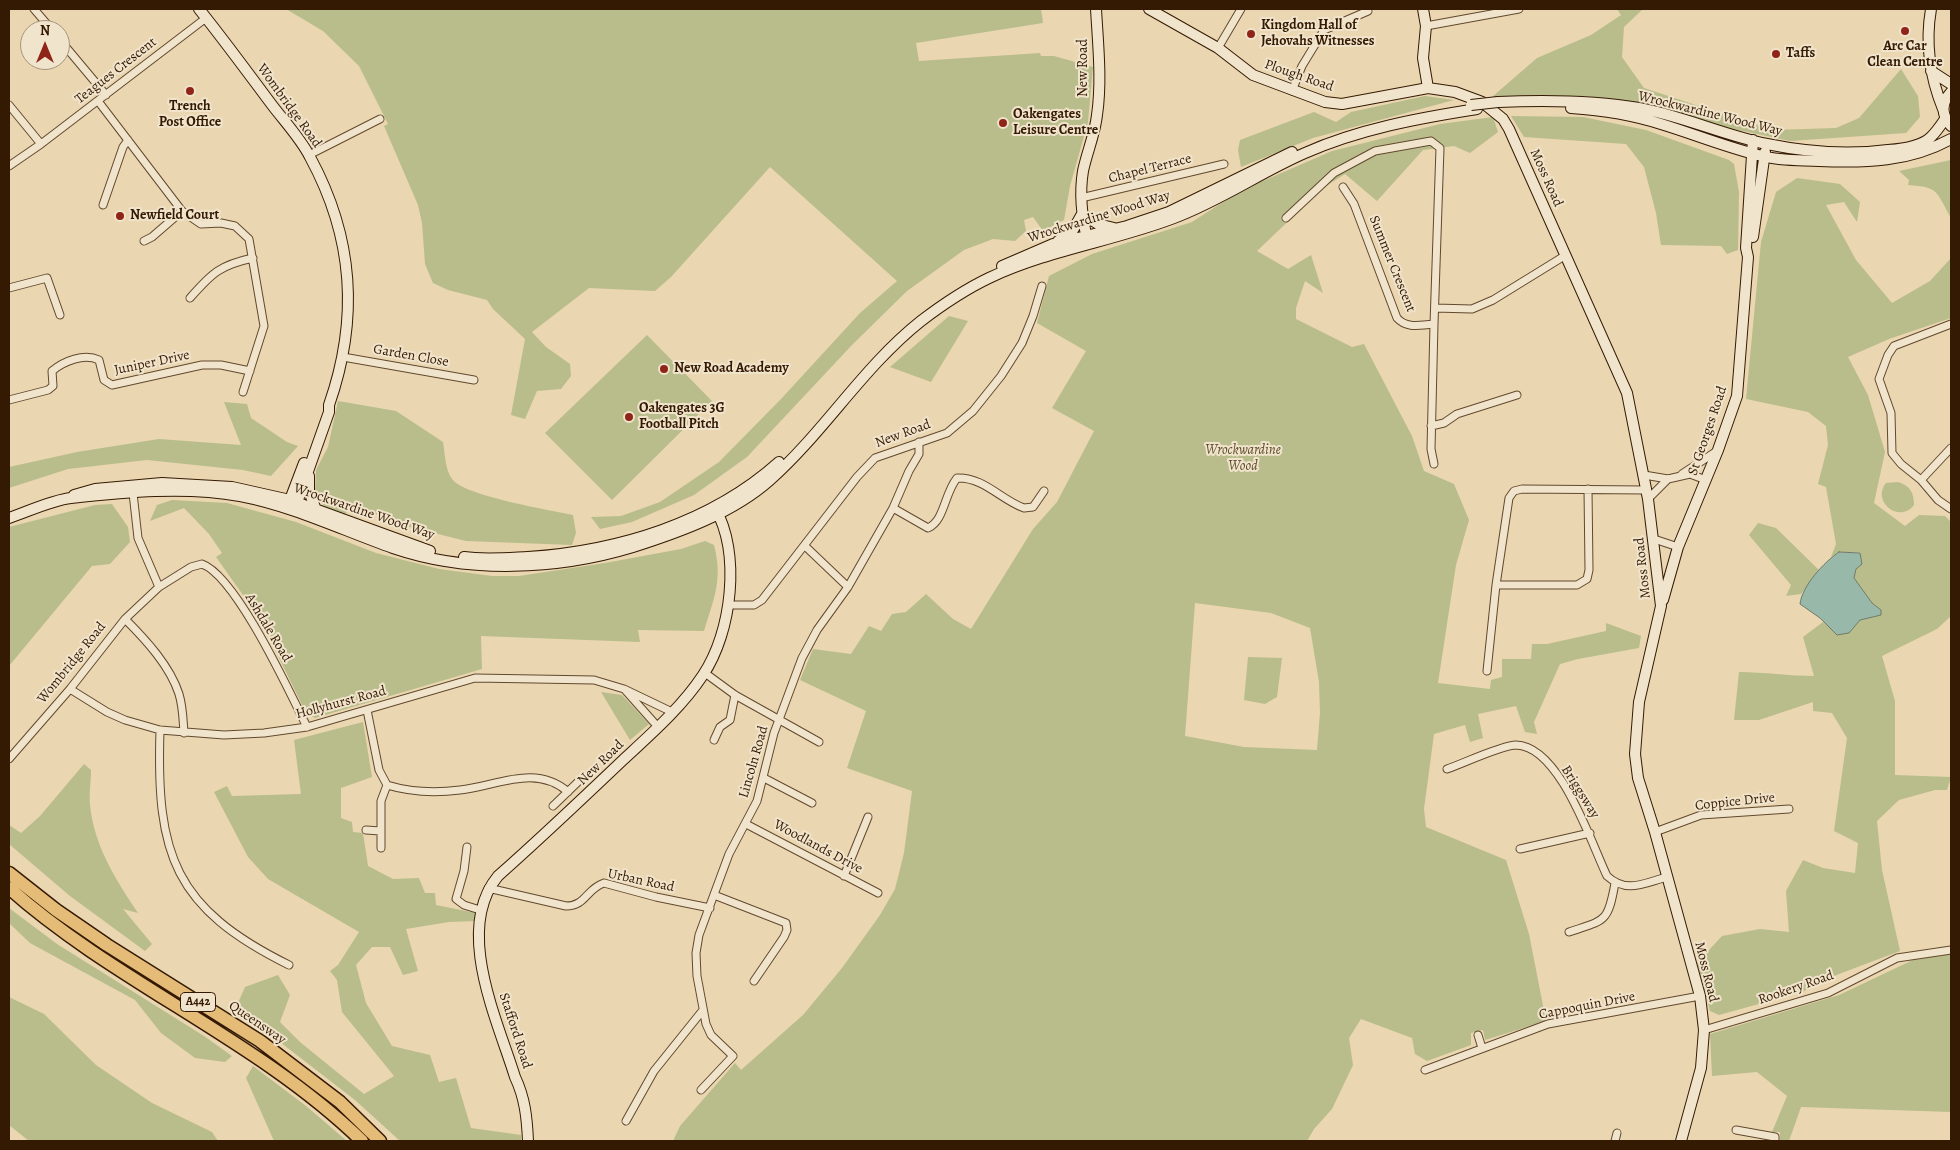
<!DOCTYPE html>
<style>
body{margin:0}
#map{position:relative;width:1960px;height:1150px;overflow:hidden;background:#ead6b0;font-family:Alegreya,serif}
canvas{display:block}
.frame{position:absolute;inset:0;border:10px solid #351a03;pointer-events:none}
.north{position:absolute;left:20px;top:20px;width:50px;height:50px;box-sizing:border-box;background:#f1e4cc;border:1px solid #a6937c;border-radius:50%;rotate:0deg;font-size:14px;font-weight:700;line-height:20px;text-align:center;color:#351a03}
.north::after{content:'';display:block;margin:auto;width:18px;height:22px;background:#8f2418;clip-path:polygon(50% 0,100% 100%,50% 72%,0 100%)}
</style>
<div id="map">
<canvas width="1960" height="1150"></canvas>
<div class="frame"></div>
<div class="north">N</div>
</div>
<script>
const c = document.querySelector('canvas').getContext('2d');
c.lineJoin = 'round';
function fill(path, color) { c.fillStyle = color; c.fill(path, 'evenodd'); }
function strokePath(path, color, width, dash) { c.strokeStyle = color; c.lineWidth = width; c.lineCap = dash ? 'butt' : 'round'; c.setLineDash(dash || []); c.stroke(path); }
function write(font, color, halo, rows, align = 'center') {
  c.font = font + ' Alegreya,serif'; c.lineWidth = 4; c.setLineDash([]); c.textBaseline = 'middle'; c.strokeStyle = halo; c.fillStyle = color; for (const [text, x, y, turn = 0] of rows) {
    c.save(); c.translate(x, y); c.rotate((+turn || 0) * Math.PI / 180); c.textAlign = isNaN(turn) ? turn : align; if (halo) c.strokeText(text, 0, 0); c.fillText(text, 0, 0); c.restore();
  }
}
const green = new Path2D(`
 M286,9H1041L1043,23L916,43L919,61L1040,53L1041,56H1054L1093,67L1088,122L1070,186L1064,220L1043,231L1033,217L1024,220L1026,231L1015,241L993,239L964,250L907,291L852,345L747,457L694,495L632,522L600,529L591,517L621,516L660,502L719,462L781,399L860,313L897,281L770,167L671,277L655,291L589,288L532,332L546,347L570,364L571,376L561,389L537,391L525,419L511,415L525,339L493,309L487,300L448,290L433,283L425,264L422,223L418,205L384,126L388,124L359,66L323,31Z
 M1617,9H1643L1624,27L1622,57L1644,88L1772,130L1836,128L1859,118L1901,69L1918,96L1920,117L1906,133L1790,141L1724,127L1660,105L1585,96L1492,97L1537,58L1591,35L1621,15Z
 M1425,96L1454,100L1313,138L1241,167L1238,150L1240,140L1314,112L1336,122L1351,112Z
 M1511,116L1583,117L1646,130L1729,160L1734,164L1739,192L1738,250L1727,254L1721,246L1661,245L1656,213L1644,167L1626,144L1524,137Z
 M1493,117L1498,132L1470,153L1454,146L1423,150L1377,201L1345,174L1323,188L1257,251L1288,269L1311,255L1323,293L1305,281L1296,308V319L1352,347L1364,344L1412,436L1424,471L1454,484L1469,520L1456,565L1438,683L1490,689L1491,680L1502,677V659H1531L1532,644H1547L1606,631V623L1641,636L1639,648L1578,659L1560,664L1534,722L1537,734L1525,732L1516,706L1478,714L1483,738L1470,742L1465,725L1434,734L1424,809L1426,827L1506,860L1529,934L1546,1021L1485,1040L1483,1030L1471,1033V1045L1427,1061L1415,1054L1412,1038L1361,1019L1349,1038L1353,1065L1332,1109L1314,1129L1307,1141H673L680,1126L735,1063L741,1070L803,1015L842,968L880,915L895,889L904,853L912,791L847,768L866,711L800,680L813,649L851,654L869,626L881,631L892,614L906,612L926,594L953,619L971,629L1033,529L1057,502L1094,431L1052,408L1086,351L1037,323L1049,276L1092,254L1192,222L1240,191L1332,151L1440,124ZM1195,603L1271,613L1310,628L1319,682L1320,713L1317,750L1244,747L1185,736Z
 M1951,160V218C1936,192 1940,187 1908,185L1909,180L1899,171Z
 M1797,178L1840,184L1860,202L1857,222L1844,202L1826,205L1856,260L1892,303L1930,281L1951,258V318L1889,339L1848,357L1868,395L1885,452L1874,503L1905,526L1919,515L1945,516L1951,522V616L1937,629L1882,656L1895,701V775L1951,777L1947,790H1935L1899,800L1877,821L1882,870L1900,951L1839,974L1802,992L1719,1015L1710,1011L1697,963L1722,936L1760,929L1789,932L1786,891L1803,860L1823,868L1855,873L1858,843L1834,831L1847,738L1832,713L1813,711V702L1759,720H1734L1739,672C1764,672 1789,676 1814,676L1803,637L1823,622L1838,635L1849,633L1860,620L1881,615V610L1872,603L1854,578L1856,569L1862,563L1860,552H1839L1831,557L1836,544L1826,487L1818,484L1828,445L1826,426L1808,412L1746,399L1761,242L1776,192Z
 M949,316L968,321L931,382L890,367Z
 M647,335L712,401L612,500L545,433Z
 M338,401L396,411L443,442C445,453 445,470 452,479C464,496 550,510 573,515L576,533L572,545L466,541L398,524L350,503L345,516L324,506L315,492L316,470L328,447Z
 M224,402L247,404L251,418L287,442L298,446L271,476L243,470L147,460L68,469L9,488V467L77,452L159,439L241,445Z
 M1898,482C1910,486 1914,492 1914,505C1900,524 1871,502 1886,483Z
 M172,500L227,503L296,522L376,553L439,569L492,576H519L605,563L681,549L705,541L714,545C723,580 714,598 704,631L638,630L640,642L481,636L482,669L315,718L306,713L260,619L216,557L222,553L209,534L184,508L150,521L157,505Z
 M112,504L128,527L130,542L110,564L92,566L9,666V527L95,505Z
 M1758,523L1776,528L1820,571L1801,594L1786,596L1791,585L1749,535Z
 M1248,657L1282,658L1277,697L1265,704L1244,700Z
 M601,692L622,695L649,724L630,740Z
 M363,722L372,777L341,788V818L352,822L353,832L363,833L368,866L393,879L419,878L425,893H435L436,905L476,913L475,921L449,922L406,929L418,971L403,975L390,947H372L356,965L366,1003L392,1046L430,1055L439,1082L456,1078L471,1128L521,1135V1141H400L355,1100L267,1032L238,1003L245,987L278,975L290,995L280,1022L300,1042L364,1094L394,1076L342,1012L337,980L330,971L338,965L359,932L268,879L248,857L214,792L227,786L232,796L301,794L294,740Z
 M84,764L91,770C91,781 89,794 90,805C94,846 116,880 138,913L123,909L152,944L145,951L70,896L9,844V825L21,833L40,816Z
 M9,908L57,944L204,1036L232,1056L225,1062L195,1058L161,1033L135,1000L30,943L9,923Z
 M1951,954V1112L1801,1107L1789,1141H1780V1132H1772L1787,1096L1757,1072L1712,1076L1710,1034L1839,995L1915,959Z
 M9,997L44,1014L96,1065L152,1103L212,1132L218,1141H29L9,1125Z
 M253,1066L306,1106L347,1141H274L246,1078Z`);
const water = new Path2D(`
 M1839,552L1860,553L1862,564L1856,569L1854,578L1872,603L1881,610V615L1860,620L1849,633L1837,635L1820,618L1800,604C1802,586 1824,562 1839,552Z`);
const street = new Path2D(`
 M34,9L52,30
 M1426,26L1519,9
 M60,40L106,95
 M1218,48L1241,9
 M1292,91L1302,66L1324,30L1368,11
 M98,101L182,211L201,224L221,223L235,226L249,239L264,326L243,392
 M9,105L41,144
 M309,155L380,119
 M9,166L41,144L206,18
 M1081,198L1224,164
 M103,205L123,147L128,140
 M1286,218L1334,173L1375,151L1431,141L1440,148L1434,324C1420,325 1407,329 1397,318L1354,204L1343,187
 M144,241L152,237L182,211
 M9,288L47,278L60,315
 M190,298C212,273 220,265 253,258
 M1435,308L1472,309L1493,300L1566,255
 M1434,324L1431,449L1434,464
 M1951,324L1894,346L1888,355L1879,379L1891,413L1892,453L1901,464L1921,480L1938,500L1951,509
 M343,357L474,380
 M9,400L48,390L53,386L52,371C64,361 84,353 99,360L104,380L112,385L202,365H221L250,371
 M1431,426L1444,423L1457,414L1517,395
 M1682,474L1717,451
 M1644,475L1668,479L1690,474L1706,480
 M1921,480L1951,448
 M1648,499L1668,479
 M893,508L928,528C945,520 944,494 957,478C984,477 1001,500 1024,508L1033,507L1044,491
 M1654,539L1678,547
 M805,546L848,587
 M1496,585H1577L1587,579L1589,570L1588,489
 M159,587L191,567L202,564C236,576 289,691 307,727
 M728,605H754L762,600L857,477L875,458L947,433L973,411L1001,376L1022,343L1033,316L1042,286
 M125,619C146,640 170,666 179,694C183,707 183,720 184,733
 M1487,671L1496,585L1509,498L1514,491L1522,489L1646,490
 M705,673L735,695L819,742
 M70,689L107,712L125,720L160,730L224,735L264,733L307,727L475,678L594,680L624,689L672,712
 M626,691L658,727
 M367,710L379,770L387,785L381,801V848
 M160,730C156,855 174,908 289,965
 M714,740L720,727L730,720L735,695
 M9,759L70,689L125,619L159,587L138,538L133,493
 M1447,769C1462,764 1502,745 1516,745C1560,746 1591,843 1607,876C1627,894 1644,883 1667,877
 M764,778L812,803
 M387,785C410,792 436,793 460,790C495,787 535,763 568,792
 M553,806L580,780
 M746,824L878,893
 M366,830L380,831
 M1655,832L1701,815L1789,809
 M467,847L464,871L456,899L464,905L480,910
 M1520,849L1590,833
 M844,876L868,817
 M488,888L566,906C586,906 586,889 604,883L656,897L710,908
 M714,895L786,923L787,930L784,937L754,981
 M1569,932C1605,920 1608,923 1615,883
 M1704,1030L1828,993L1897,958L1951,950
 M1478,1035L1482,1048
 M1425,1070L1548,1024L1700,996
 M701,1090L733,1056L711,1035L706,1024L697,976L696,953L699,935L729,854L757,801L774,733L802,658L817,630L848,587L893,508L909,471L919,454V442
 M626,1121L654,1071L703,1010
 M1736,1130L1775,1137V1141
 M1615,1141L1617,1133`);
const secondary = new Path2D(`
 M199,9C224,40 248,73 272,105C285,122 301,139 310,157C354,238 359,319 329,405V412L295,508
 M1149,9L1218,48L1253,75L1325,102L1342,104L1428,88L1455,92L1482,102L1503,119L1509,129L1627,393L1648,499L1661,606L1639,702L1635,754L1638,778L1655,832L1700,996L1704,1030L1701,1068L1681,1141
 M1423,9L1426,26L1423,58L1428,88
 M1931,9C1925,44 1930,77 1943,109
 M1931,71L1951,84
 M1951,92C1941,103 1941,115 1951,126
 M1498,102C1545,100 1592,100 1639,108C1683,116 1723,135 1767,144C1806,152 1849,155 1888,150C1902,149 1921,147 1931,137C1936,132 1941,125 1945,119
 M1571,108C1601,110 1633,115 1661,124C1694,134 1728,148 1762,156C1780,161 1800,160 1819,161C1866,163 1909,162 1951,139
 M1753,237L1765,152
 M1058,241L1073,230L1082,214L1098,224L1114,228
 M1088,243C1082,219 1079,195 1083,171C1087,152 1095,134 1097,115C1102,81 1098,44 1096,9
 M1002,266L1053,244L1127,226L1169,212L1292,152
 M309,476V491L316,510
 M74,495L95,489L162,483L232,487L290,500L430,551
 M288,505L304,463
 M9,518C27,512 52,500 71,498C126,492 185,486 240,496C293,506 342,530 393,548C469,574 557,570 633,547C680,532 733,513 770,480C825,431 863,367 921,321C942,305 966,289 989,278C1048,250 1114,241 1174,218C1220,201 1261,172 1305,153C1359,129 1419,118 1477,109
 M464,557C484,560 507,558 528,557C618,551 711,523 779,462
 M1663,600L1678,547L1718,450L1737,396L1748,257L1746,248L1753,140
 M528,1141C527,1118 525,1098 515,1077C497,1019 454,929 498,876C541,838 582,799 623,760C651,734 682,707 703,675C732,632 741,553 715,508`);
const highway = new Path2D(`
 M9,873L56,910L107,945L260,1041L340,1102L380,1141
 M9,888C117,984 257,1039 362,1141`);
const secondaryBridge = new Path2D(`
 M1471,105L1498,102`);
const markers = [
 [1905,31,5,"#8f2418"],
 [1251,34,5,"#8f2418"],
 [1776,54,5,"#8f2418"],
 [190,91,5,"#8f2418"],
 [1003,123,5,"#8f2418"],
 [120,216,5,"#8f2418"],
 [664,369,5,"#8f2418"],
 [629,417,5,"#8f2418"]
];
const shields = [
 [198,1002,35]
];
const shieldNames = [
 ["A442",198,1002]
];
const poiNames = [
 ["Kingdom Hall of",1261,26],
 ["Jehovahs Witnesses",1261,42],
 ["Arc Car",1905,47,"center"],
 ["Clean Centre",1905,63,"center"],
 ["Taffs",1786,54],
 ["Trench",190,107,"center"],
 ["Post Office",190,123,"center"],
 ["Oakengates",1013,115],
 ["Leisure Centre",1013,131],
 ["Newfield Court",130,216],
 ["New Road Academy",674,369],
 ["Oakengates 3G",639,409],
 ["Football Pitch",639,425]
];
const streetNames = [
 ["New Road",1084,68,-90],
 ["Teagues Crescent",116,71,-38],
 ["Plough Road",1299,76,19],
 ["Wombridge Road",289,106,54],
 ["Wrockwardine Wood Way",1710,114,14],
 ["Chapel Terrace",1150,169,-14],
 ["Moss Road",1546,178,66],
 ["Wrockwardine Wood Way",1099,217,-17],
 ["Summer Crescent",1392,264,68],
 ["Garden Close",411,356,10],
 ["Juniper Drive",152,363,-12],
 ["St Georges Road",1708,431,-71],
 ["New Road",903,434,-20],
 ["Wrockwardine Wood Way",364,512,19],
 ["Moss Road",1643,568,-96],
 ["Ashdale Road",268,628,59],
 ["Wombridge Road",72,663,-51],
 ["Hollyhurst Road",341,703,-15],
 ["Lincoln Road",754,762,-74],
 ["New Road",601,763,-44],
 ["Briggsway",1580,792,58],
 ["Coppice Drive",1735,802,-6],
 ["Woodlands Drive",818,847,28],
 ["Urban Road",641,881,12],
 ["Moss Road",1706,972,76],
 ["Rookery Road",1796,988,-19],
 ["Cappoquin Drive",1587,1006,-11],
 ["Queensway",257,1023,34],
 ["Stafford Road",515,1031,72]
];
const parkNames = [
 ["Wrockwardine",1243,451],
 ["Wood",1243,467]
];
fill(green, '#b8bd8b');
fill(water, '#98b9aa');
strokePath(water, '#707967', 1);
strokePath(street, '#62492e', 9);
strokePath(secondary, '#351a03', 12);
strokePath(highway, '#351a03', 15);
strokePath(street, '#f1e4cc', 7);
strokePath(secondary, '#f1e4cc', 10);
strokePath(highway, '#e5bb78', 12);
strokePath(secondaryBridge, '#351a03', 12, []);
strokePath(secondaryBridge, '#f1e4cc', 10);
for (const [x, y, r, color] of markers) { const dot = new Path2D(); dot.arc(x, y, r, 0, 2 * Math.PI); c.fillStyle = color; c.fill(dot); strokePath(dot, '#f1e4cc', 2); }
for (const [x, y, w] of shields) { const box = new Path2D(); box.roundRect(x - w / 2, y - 9.5, w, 19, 4); c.fillStyle = '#f1e4cc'; c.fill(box); strokePath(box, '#351a03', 1); }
write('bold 12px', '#351a03', null, shieldNames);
write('bold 14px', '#351a03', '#f1e4cc', poiNames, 'left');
write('14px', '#351a03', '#f1e4cc', streetNames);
write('italic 14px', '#5c4b2c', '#f1e4cc', parkNames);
</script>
